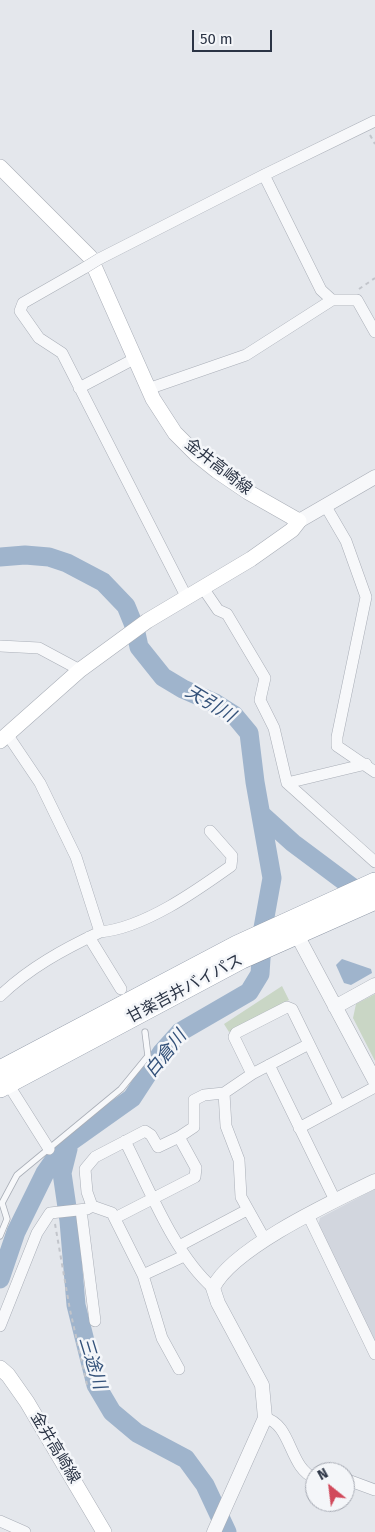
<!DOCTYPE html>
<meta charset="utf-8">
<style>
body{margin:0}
#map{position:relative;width:375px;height:1532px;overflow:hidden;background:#e4e7ec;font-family:"Fira Sans",sans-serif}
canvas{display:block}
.north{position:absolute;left:305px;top:1462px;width:50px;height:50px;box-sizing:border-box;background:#f4f6f9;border:1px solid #a4a8b1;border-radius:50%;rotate:331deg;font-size:14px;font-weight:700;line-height:20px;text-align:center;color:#2b3445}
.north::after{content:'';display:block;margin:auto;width:18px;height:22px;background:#d1495b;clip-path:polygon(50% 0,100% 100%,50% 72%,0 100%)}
.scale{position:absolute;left:192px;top:30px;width:80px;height:22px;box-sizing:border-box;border:2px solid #2b3445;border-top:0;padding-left:6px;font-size:15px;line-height:18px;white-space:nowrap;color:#2b3445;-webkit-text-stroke:4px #f4f6f9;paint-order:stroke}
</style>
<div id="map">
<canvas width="375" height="1532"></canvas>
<div class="north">N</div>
<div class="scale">50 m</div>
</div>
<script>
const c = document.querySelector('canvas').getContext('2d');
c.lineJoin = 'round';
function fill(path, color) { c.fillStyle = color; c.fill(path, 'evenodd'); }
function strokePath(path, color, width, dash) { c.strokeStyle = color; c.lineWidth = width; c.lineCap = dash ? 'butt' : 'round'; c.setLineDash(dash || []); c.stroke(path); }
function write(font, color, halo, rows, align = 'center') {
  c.font = font + ' "Fira Sans","Noto Sans JP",sans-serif'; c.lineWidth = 5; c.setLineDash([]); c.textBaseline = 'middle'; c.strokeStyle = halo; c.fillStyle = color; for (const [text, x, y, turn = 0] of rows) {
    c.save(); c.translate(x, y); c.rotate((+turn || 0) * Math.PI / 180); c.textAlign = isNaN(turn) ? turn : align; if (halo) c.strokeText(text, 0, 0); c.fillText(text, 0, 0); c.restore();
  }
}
const built = new Path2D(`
 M375,1189V1344L318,1226L320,1218Z`);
const green = new Path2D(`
 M282,986L289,1000L229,1032L224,1024Z
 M375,994V1061L353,1018L356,1004Z`);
const water = new Path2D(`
 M342,959L371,969L372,973L351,985L344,983L336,965Z`);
const river = new Path2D(`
 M0,557L25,555L49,557L67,563L103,582L126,606L135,628L139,647L163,677L183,689L215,703L234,715L249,733L255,782L272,878L263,928L260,974L249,992L180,1032L162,1052L132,1098L70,1142L59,1153L45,1173L16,1232L0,1279
 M262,815L293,843L368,899
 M68,1149L62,1173L69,1221L76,1305L96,1385L112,1412L137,1433L186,1459L205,1485L227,1532`);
const path = new Path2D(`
 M370,135L375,144
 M359,289L375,278
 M55,1224L70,1310L88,1389`);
const service = new Path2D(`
 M0,1236L7,1219L2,1203L17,1175L121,1089L148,1056L145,1032`);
const minor = new Path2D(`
 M264,175L321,290L332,300H357L375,332
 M99,259L264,175L375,121
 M86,267L23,303L20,311L39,338L62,353L187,598
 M79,388L134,359
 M148,389L246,355L332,300
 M325,505L346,541L366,597L337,737V746L375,772
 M203,588L218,610L227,614L265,678L260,700L274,728L287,783L375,862
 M0,646L39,648L80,670
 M287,783L366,764
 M100,932C144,928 196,891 231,866L232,856L210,831
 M89,937L121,989
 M0,996C29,968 64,949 100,932L76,857L40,783L7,734
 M269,1065L335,1200
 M252,1074L234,1037L236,1033L287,1007L292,1009L339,1105
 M8,1084L49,1149
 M299,1128L375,1087
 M179,1137L194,1127V1100L204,1095L224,1093
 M125,1141C149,1188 174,1254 213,1288
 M92,1206L87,1192L85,1169L95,1157L145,1131L151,1135L158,1147L179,1137L196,1168L195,1177L115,1218
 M81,1210L95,1321
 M308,1215L375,1354
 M265,1240L241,1197L239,1160L226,1126L224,1093L252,1074L309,1044
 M179,1246L247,1210
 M143,1275L184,1256
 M0,1326L37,1233L50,1213L87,1209L92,1206L112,1213L143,1275L162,1338L179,1369
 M265,1418C292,1424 289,1469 315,1478
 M345,1479L375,1490
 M0,1521L25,1532`);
const tertiary = new Path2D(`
 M299,521L375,477
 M296,933L375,1081
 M335,1007L375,985
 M214,1532L265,1418L262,1385L218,1303L213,1288C232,1248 334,1201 375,1181`);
const secondary = new Path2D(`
 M0,167L90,257L153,399L175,433L197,455L217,471L248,492L299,521L292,530L251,559L147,621L80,670L0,741
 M0,1368L8,1375L27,1402L104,1532`);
const trunk = new Path2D(`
 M0,1070L237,945L375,882
 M0,1088L242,959L375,900`);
const minorBridge = new Path2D(`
 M86,267L99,259`);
const streetNames = [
 ["金井高崎線",218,467,38],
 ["甘楽吉井バイパス",185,989,-28],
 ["金井高崎線",55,1448,59]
];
const waterNames = [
 ["天引川",210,704,31],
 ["白倉川",166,1054,-51],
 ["三途川",92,1363,73]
];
fill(built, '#d2d6de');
fill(green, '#c9d6c5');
fill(water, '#9fb4cc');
strokePath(river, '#9fb4cc', 19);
strokePath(service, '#a9aeb7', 7);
strokePath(minor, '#a9aeb7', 12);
strokePath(tertiary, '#a9aeb7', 15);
strokePath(secondary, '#a9aeb7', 16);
strokePath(trunk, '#8b94a3', 20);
strokePath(path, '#c2c5cb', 2, [4, 4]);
strokePath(service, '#f7f8fa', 5.5);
strokePath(minor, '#f7f8fa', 11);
strokePath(tertiary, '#f7f8fa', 14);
strokePath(secondary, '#fff', 15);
strokePath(trunk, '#fff', 19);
strokePath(minorBridge, '#a9aeb7', 12, []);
strokePath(minorBridge, '#f7f8fa', 11);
write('16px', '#2b3445', '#f4f6f9', streetNames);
write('italic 18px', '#34527a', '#f4f6f9', waterNames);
</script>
